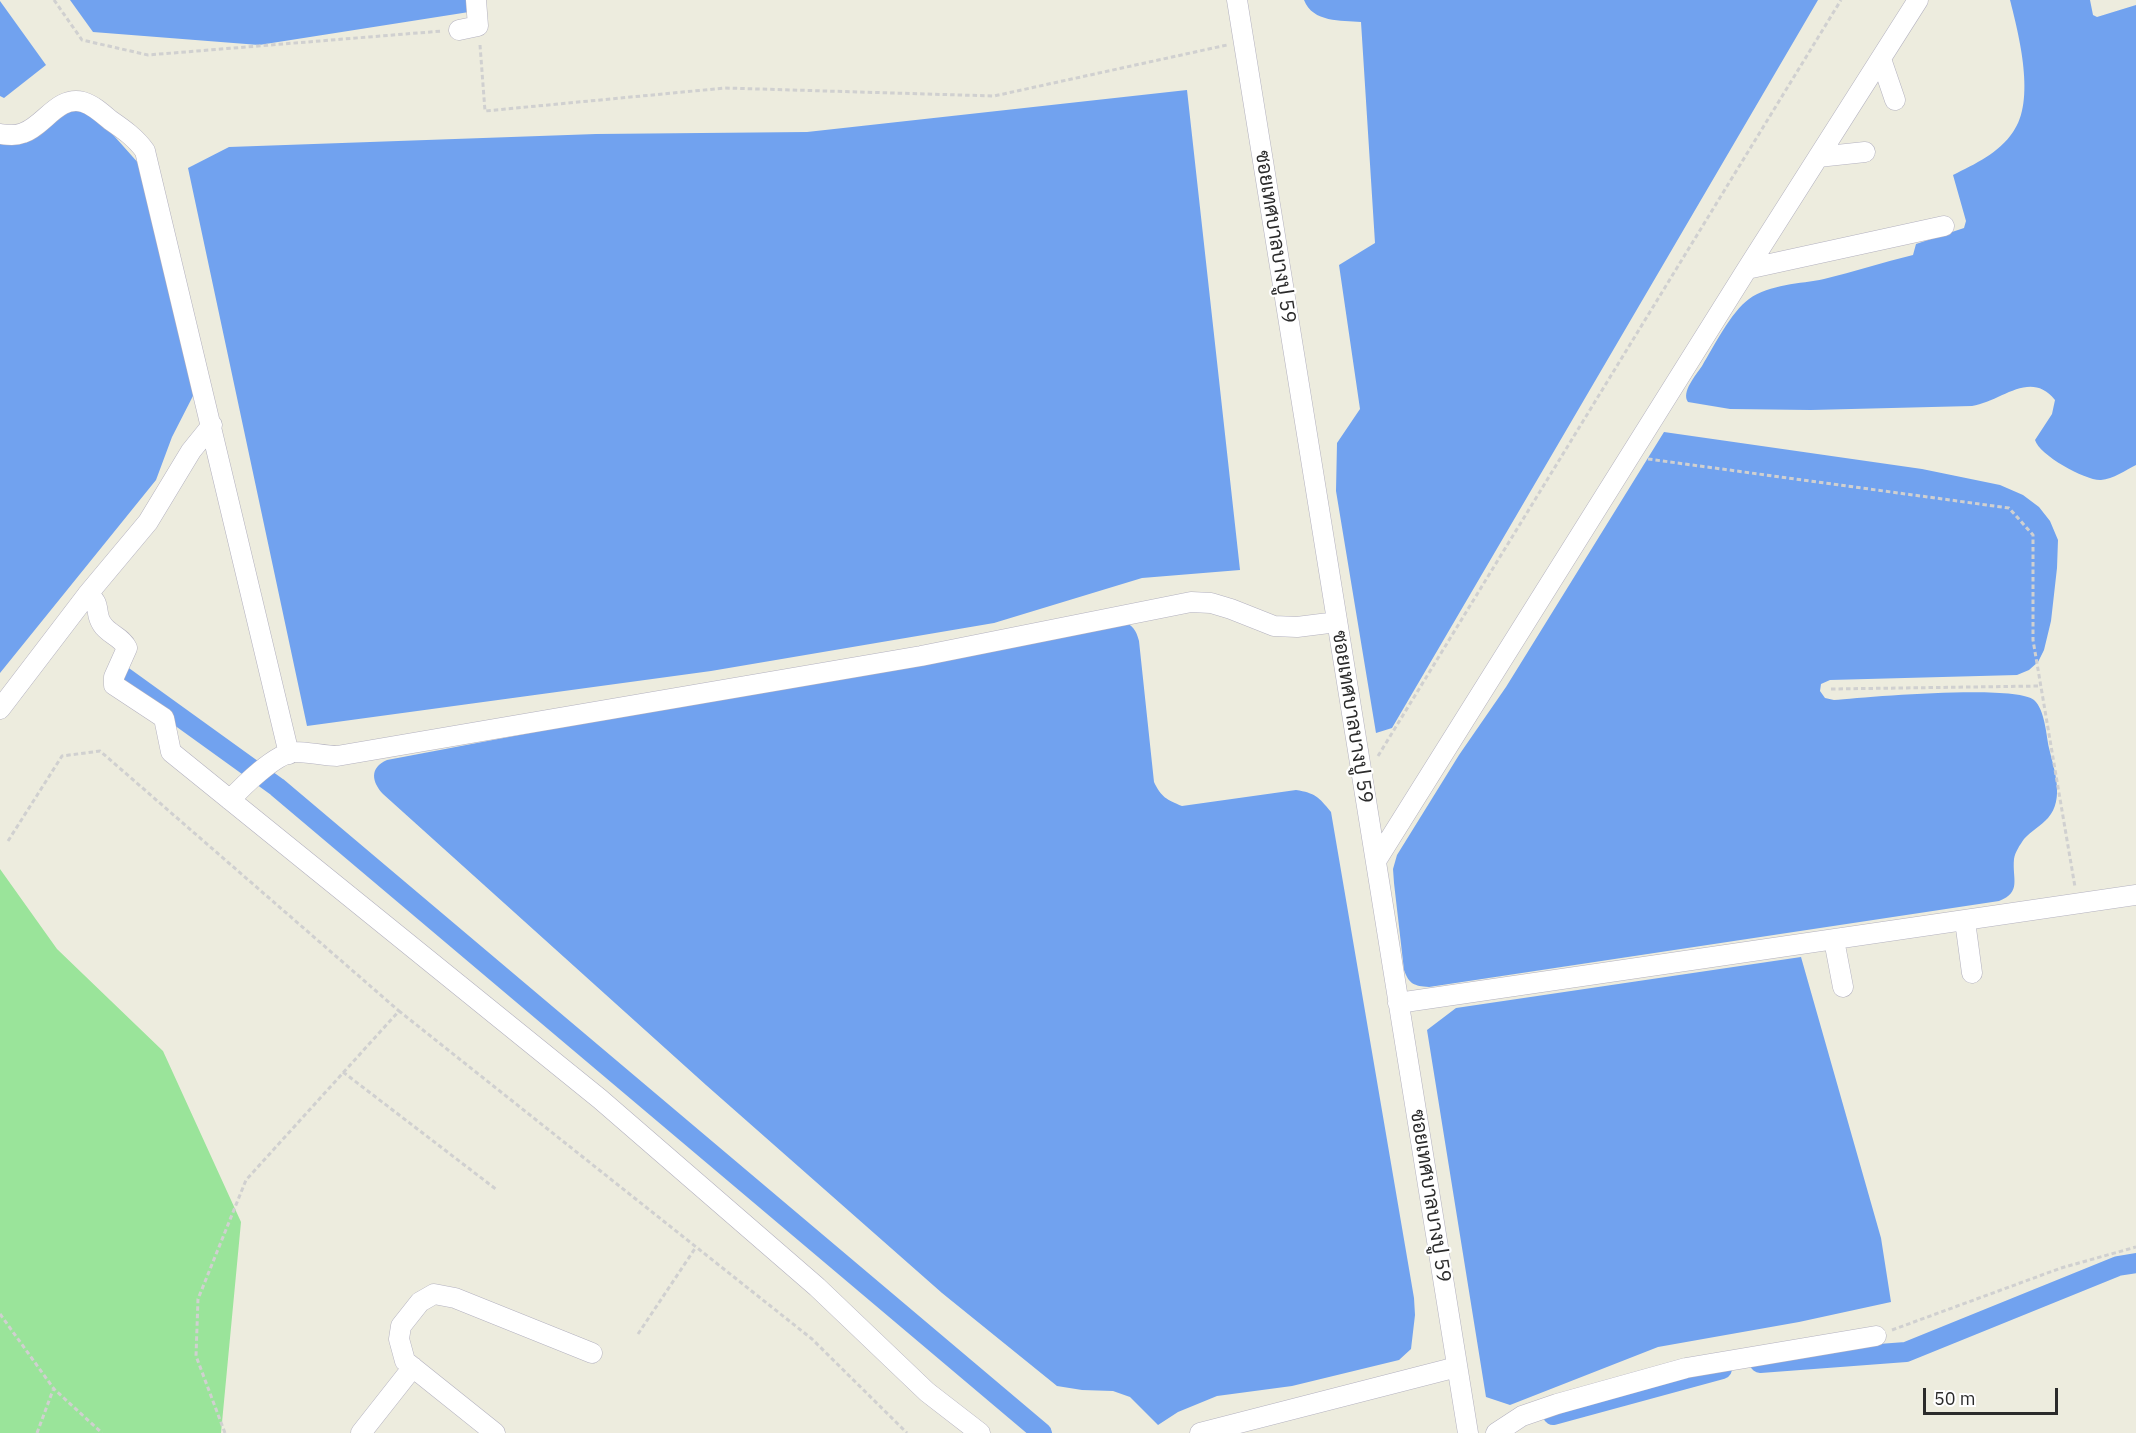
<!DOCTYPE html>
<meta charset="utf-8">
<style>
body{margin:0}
#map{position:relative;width:2136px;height:1433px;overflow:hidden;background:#edecde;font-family:"IBM Plex Sans",sans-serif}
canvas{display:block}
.scale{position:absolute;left:1923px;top:1388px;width:135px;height:27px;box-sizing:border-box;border:3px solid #2b2b2b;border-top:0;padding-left:8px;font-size:18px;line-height:21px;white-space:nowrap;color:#2b2b2b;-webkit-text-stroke:4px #fff;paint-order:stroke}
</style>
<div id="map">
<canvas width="2136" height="1433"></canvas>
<div class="scale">50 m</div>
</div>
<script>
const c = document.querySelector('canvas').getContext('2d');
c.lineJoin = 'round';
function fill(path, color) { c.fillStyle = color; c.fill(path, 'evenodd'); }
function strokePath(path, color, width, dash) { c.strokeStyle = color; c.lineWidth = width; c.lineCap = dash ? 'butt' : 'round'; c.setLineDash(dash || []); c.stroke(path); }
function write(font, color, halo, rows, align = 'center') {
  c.font = font + ' "IBM Plex Sans",Sarabun,sans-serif'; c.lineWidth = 4.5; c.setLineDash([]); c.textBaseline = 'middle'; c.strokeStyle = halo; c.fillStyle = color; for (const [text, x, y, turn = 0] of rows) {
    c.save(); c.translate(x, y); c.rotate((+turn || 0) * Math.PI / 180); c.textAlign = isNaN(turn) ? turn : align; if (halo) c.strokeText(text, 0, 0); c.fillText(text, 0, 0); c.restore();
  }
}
const green = new Path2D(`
 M0,869L57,949L163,1051L241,1222L221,1433H0Z`);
const water = new Path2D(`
 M70,0H468L469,12L259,45L93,32Z
 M1304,0H1818L1392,728L1376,733L1336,491L1337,443L1360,409L1339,265L1375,243L1361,22C1341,20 1313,23 1304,0Z
 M2010,0H2090L2093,15L2097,17L2136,5V465C2126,470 2113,479 2101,480C2086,481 2039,455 2035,440L2052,414L2055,400C2030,369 2001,402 1972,406L1811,410L1730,409L1688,402C1681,392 1696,375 1702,366C1714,346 1731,312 1749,299C1770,284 1800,284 1824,279C1854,272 1883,262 1913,255L1916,244L1964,228L1966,221L1953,175C1975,164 1999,153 2013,132C2036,101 2019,35 2010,0Z
 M0,1L46,65L4,98L0,96Z
 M1187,90L1240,570L1142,578L994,623L711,671L307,726L188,168L229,147L596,134L807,132Z
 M63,111H80L99,119L140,165L195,392L172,437L156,480L0,673V137Z
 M1664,432L1922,469L2000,485L2023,495L2039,507L2050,521L2058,540L2057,568L2051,621L2044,650L2038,662L2029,670L2017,675L1830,680L1821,684L1820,691L1825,698L1834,700C1866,697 2016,684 2034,700C2045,710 2046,734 2049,748C2054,769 2065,799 2048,818C2041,826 2031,831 2024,839C2020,845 2015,852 2014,859C2012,879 2022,892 1999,901L1429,987C1414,986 1409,984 1404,970L1394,883L1393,869L1397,855L1459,755L1506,687Z
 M1122,621C1133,625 1136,630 1139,641L1154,782C1161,797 1167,800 1182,806L1296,790C1315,793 1319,797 1331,812L1414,1298L1415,1315L1411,1349L1399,1360L1292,1386L1217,1396L1178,1412L1158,1425L1130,1397L1113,1391L1082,1390L1057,1386L942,1293L706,1085L383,794C372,782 369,768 387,760Z
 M1801,957L1881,1238L1891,1302L1799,1322L1658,1347L1510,1405L1486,1397L1427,1030L1456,1008Z`);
const canal = new Path2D(`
 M123,676L277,787L1042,1433
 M1760,1363L1906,1352L2118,1266L2136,1263
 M1553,1415L1722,1369`);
const path = new Path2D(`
 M54,0L82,40L148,55L442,31
 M480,45L485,111L725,88L994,96L1227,45
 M1648,459L2009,508L2033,535V640L2075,887
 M1831,689L2041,686
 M1378,756L1841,0
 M8,841L62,756L100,751L399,1011
 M343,1072L497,1190
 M0,1314L54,1389L102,1433
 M1892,1330L2061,1268L2136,1247
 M638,1334L696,1247
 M37,1433L53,1390
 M225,1433L196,1356L198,1299L246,1180L399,1011L812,1339L907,1433`);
const minor = new Path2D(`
 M1237,0L1468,1433
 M459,30L478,26L476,0
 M1881,59L1895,100
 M0,134C8,135 15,136 23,133C44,126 58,95 83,102C93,105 102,113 110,120C123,129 136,138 145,151L289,754
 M1818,157L1865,152
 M1747,269L1944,226
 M87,595L148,522L191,451L212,425
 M0,709L87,595C102,602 94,613 102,624C108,634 122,637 127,648L114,677V685L164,718L171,752L600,1099L817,1287L927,1392L980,1433
 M230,800C243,786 275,754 294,752C302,751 326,756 337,756L921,656L1191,602L1211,603L1231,609L1274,626L1297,627L1337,622
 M1376,861L1747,269L1918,0
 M1965,921L1972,973
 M1834,940L1843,987
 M1398,1003L2136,895
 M361,1433L413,1367
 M495,1433L405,1361L399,1339L401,1326L420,1302L434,1294L455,1298L592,1353
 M1200,1433L1457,1367
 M1496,1433L1522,1416L1557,1404L1686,1368L1876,1336`);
const streetNames = [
 ["ซอยเทศบาลบางปู 59",1275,237,81],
 ["ซอยเทศบาลบางปู 59",1352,717,81],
 ["ซอยเทศบาลบางปู 59",1430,1196,81]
];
fill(green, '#9ae49a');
fill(water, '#71a2ef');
strokePath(canal, '#71a2ef', 20);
strokePath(minor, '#b3b1bf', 21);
strokePath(path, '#d0d0d0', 3, [4.5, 3]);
strokePath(minor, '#fff', 20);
write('20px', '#2b2b2b', '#fff', streetNames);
</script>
